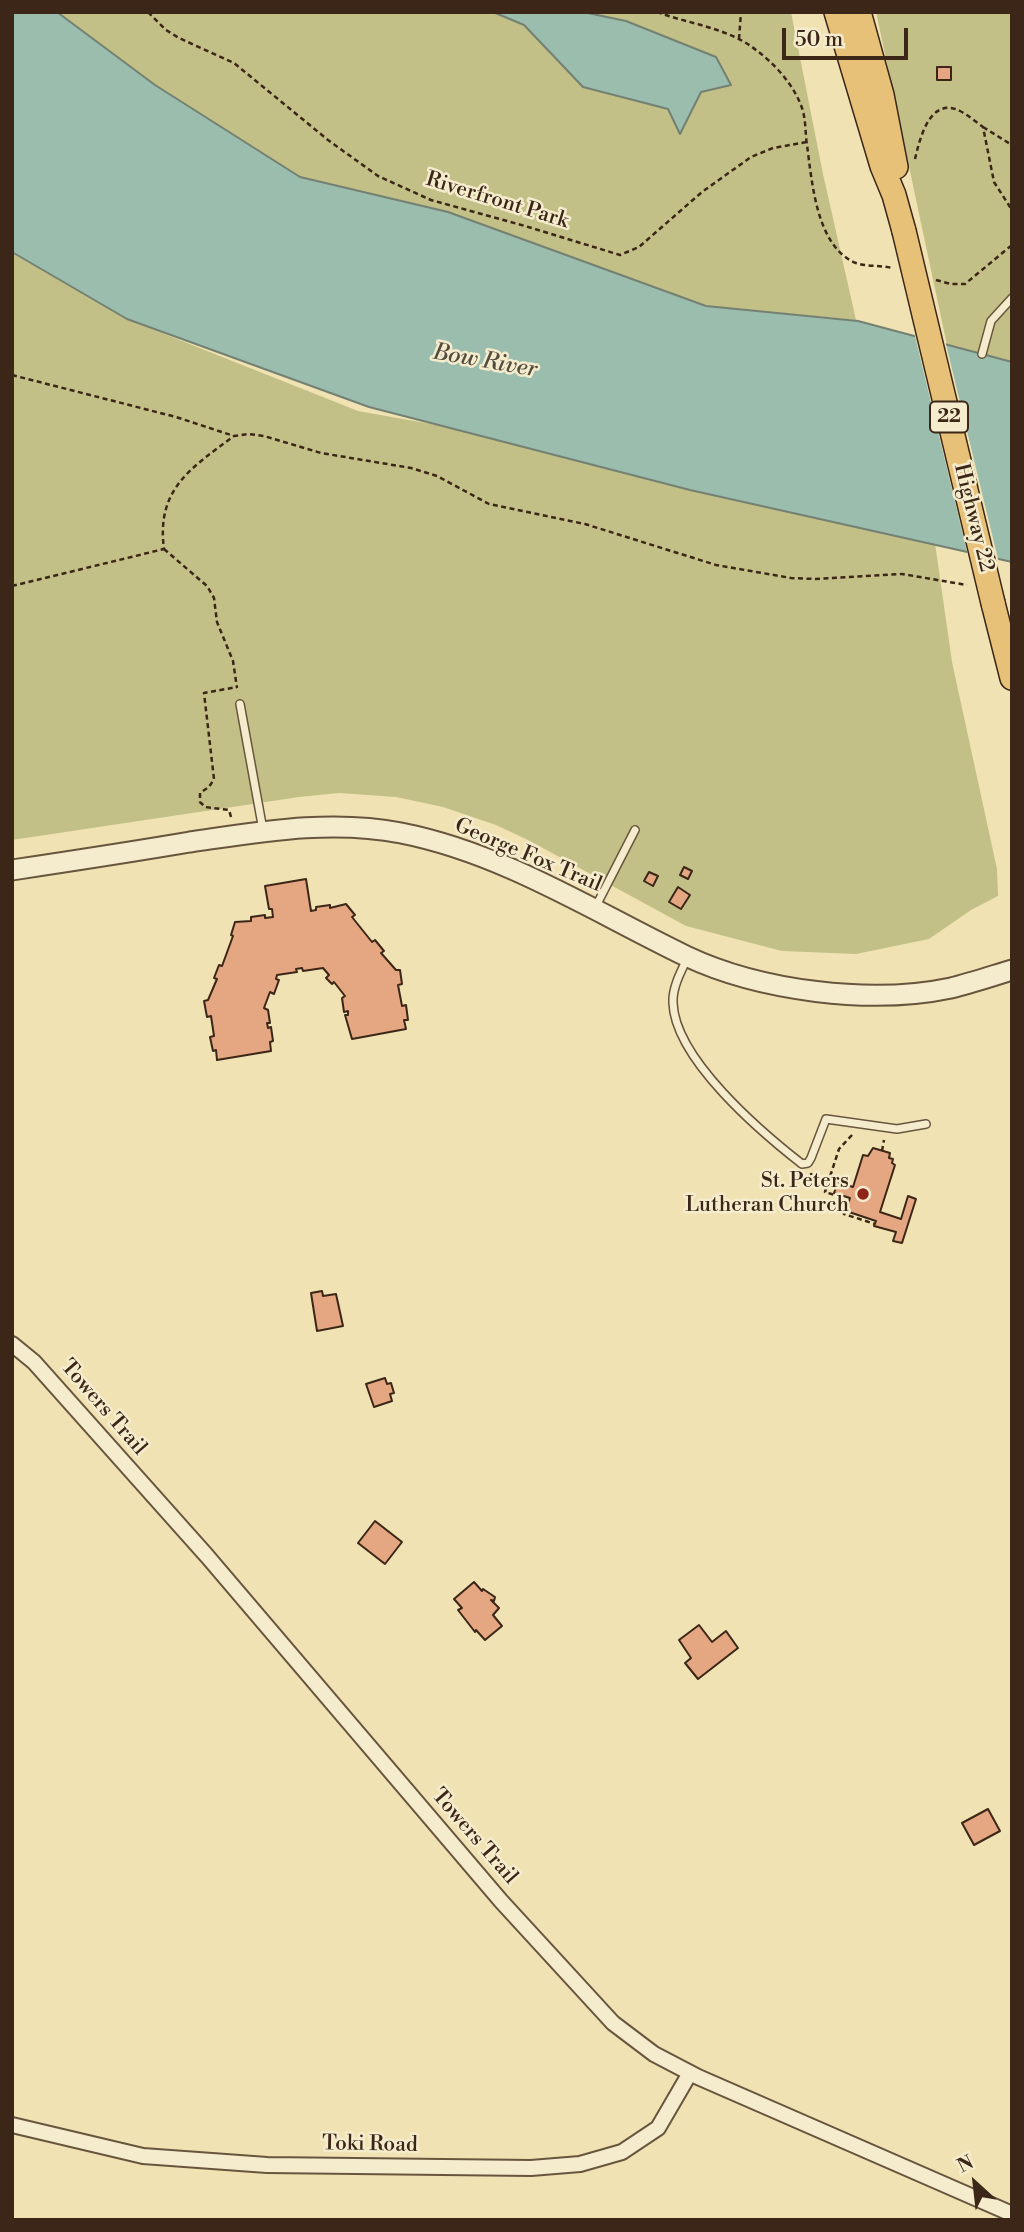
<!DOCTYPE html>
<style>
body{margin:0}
#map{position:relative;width:1024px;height:2232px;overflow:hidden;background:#f0e2b2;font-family:"Libre Bodoni",serif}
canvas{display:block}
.frame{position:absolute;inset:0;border:14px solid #3b2618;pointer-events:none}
.north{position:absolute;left:940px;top:2148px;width:70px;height:70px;-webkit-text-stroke:5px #f5eccd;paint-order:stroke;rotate:333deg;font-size:19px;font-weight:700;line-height:28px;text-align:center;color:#3b2618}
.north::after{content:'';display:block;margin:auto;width:24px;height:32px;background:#3b2618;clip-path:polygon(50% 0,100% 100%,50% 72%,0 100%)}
.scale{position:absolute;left:782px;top:28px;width:126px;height:32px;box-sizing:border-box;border:4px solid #3b2618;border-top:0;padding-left:9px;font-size:21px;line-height:24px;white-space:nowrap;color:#3b2618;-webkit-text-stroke:5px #f5eccd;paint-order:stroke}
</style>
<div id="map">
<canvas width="1024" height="2232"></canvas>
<div class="frame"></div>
<div class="north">N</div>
<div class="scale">50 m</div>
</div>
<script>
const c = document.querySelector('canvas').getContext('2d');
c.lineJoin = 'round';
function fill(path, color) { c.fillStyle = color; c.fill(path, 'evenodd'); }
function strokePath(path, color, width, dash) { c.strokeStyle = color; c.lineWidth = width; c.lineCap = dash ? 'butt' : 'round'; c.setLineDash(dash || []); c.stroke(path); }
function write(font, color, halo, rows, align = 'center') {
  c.font = font + ' "Libre Bodoni",serif'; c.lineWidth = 5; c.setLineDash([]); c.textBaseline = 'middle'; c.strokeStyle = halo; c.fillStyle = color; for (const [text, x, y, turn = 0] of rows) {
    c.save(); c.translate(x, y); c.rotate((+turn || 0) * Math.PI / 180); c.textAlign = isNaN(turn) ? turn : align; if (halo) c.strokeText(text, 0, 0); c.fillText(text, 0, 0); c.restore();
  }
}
const green = new Path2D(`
 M57,12H791L823,174L856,320L706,306L448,212L299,177L155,85Z
 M876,12H1012V362L947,345Z
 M12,252L127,319L358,411L616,457L934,536L952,662L997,869L998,896L971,910L929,939L856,954L782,951L686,926L530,841L496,825L443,807L396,797L339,793L299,797L12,840Z`);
const water = new Path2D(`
 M12,12H57L155,85L300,177L448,212L706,306L858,321L1012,362V562L690,490L369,407L127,319L12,252Z
 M493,12H583L626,21L716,57L731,85L701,92L680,134L668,109L583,87L524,25Z`);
const pier = new Path2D(`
 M914,332L945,340L999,563L968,556Z`);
const building = new Path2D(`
 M937,67H951V80H937Z
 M684,867L692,871L688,879L680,875Z
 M649,872L658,876L653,886L644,881Z
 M306,879L311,911L316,910V907L330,905V908L346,904L355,915L352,917L372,942L375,940L384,951L381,953L396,970H400L402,984L398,985L402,1006L406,1005L408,1020H404L406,1029L352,1039L345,1015H348V1011L344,1012L342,998L345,996L334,982L332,984L326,978L329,975L323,968L303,971L302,968L296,969L297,972L277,975L276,979L279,980L274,994L270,992L264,1008L268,1010L270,1023H267L268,1028L271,1027L273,1041L270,1042L271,1051L217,1060L216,1050L213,1051L210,1037L214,1036L211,1016L207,1017L204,1001L208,1000L217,979L214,978L219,965L222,966L233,936L231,935L235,922L251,921V917L265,915V918L273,917L272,909H269L265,886Z
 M678,887L690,895L681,909L669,902Z
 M873,1148L890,1153L889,1158L893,1159L892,1163L895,1165L880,1212L901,1219L908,1196L916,1199L902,1243L893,1241L896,1232L874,1226L876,1221L846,1211L850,1198L834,1193L838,1182L853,1187L863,1155L868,1156Z
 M322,1291L323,1296L336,1294L343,1326L317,1331L311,1293Z
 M385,1378L387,1384L391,1383L394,1393L390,1394L392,1401L374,1407L366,1384Z
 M375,1521L402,1542L385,1564L358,1543Z
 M474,1582L482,1591L483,1589L495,1597L494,1601L491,1600L499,1608L493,1615L502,1626L485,1640L476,1630L475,1632L458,1610L462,1608L454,1599Z
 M699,1625L712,1642L726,1631L738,1648L698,1679L685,1663L691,1658L679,1640Z
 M988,1809L1000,1831L974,1845L962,1823Z`);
const path = new Path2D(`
 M148,12L166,30L179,38L234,63L328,140L378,176L431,200L525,226L620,255L639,247L702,192L751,157L773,148L807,142
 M657,12C689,24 729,28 756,50C775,64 794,85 802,108C806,120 805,132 807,145C812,181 816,247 856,263C868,267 880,265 892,268
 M739,39L741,12
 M983,127L1012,145
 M915,159C920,138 930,96 960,111C968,115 976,122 983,127L994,182L1012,210
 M936,280L951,284H965L1012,245
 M12,375L176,417L234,436L249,434L264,436L321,453L411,468L437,476L489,504L585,524L716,565L791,578L815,579L902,574L967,585
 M164,549L207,586L214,598L217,622L233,661L237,688
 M12,586L164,549C156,489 191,468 234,436
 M231,817L229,810L205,807L200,802V793L209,787L214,779L204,693L237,687
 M852,1135L839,1149L825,1192L838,1196L844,1214L875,1224
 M882,1151L884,1140
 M811,1173L812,1179L836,1188`);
const service = new Path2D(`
 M982,354L991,321L1012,298
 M240,704L263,830
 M595,908L635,830
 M688,957C681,971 672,988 673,1003C675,1059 761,1132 802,1164L808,1163L811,1158L826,1119L897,1129L926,1124`);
const minor = new Path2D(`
 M12,1344L34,1362L207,1556L501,1901L613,2023L654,2054L698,2077L1012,2214
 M12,2125L143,2156L267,2165L531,2168L580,2164L622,2152L658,2128L690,2073`);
const tertiary = new Path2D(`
 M12,870C72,861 131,852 190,842C260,832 330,819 401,833C503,853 593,911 686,956C760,991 871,1005 951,988C971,983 992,976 1012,970`);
const primary = new Path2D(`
 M836,12L882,166L894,195L904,231
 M859,12L882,95L896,167
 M993,603L1012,678`);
const primaryBridge = new Path2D(`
 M904,231L993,603`);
const markers = [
 [863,1194,7,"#8f2418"]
];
const shields = [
 [949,417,38]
];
const shieldNames = [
 ["22",949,417]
];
const streetNames = [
 ["Riverfront Park",497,201,17],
 ["Highway 22",973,518,76],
 ["George Fox Trail",528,856,23],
 ["Towers Trail",103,1408,49],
 ["Towers Trail",474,1837,49],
 ["Toki Road",370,2145,1]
];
const poiNames = [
 ["St. Peters",849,1182],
 ["Lutheran Church",849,1206]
];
const waterNames = [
 ["Bow River",485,362,10]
];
fill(green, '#c2c087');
fill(water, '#9abdae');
strokePath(water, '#748172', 2);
fill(pier, '#f0e2b2');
fill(building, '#e5a781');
strokePath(building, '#3b2618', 2);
strokePath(service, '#68553e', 10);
strokePath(minor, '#68553e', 18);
strokePath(tertiary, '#68553e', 23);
strokePath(primary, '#3b2618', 26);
strokePath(path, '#3b2618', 2.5, [5, 3.5]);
strokePath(service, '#f5eccd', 7);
strokePath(minor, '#f5eccd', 14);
strokePath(tertiary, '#f5eccd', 19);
strokePath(primary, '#e8c179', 23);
strokePath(primaryBridge, '#3b2618', 26, []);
strokePath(primaryBridge, '#e8c179', 23);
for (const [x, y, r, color] of markers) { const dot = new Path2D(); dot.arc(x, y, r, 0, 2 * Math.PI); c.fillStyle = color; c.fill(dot); strokePath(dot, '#f5eccd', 2.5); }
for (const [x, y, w] of shields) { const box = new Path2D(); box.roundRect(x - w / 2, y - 15.5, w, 31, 5); c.fillStyle = '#f5eccd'; c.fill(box); strokePath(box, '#3b2618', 2); }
write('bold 19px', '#3b2618', null, shieldNames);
write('21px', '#3b2618', '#f5eccd', streetNames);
write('21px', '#3b2618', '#f5eccd', poiNames, 'right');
write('italic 23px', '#534c3e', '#f5eccd', waterNames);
</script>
